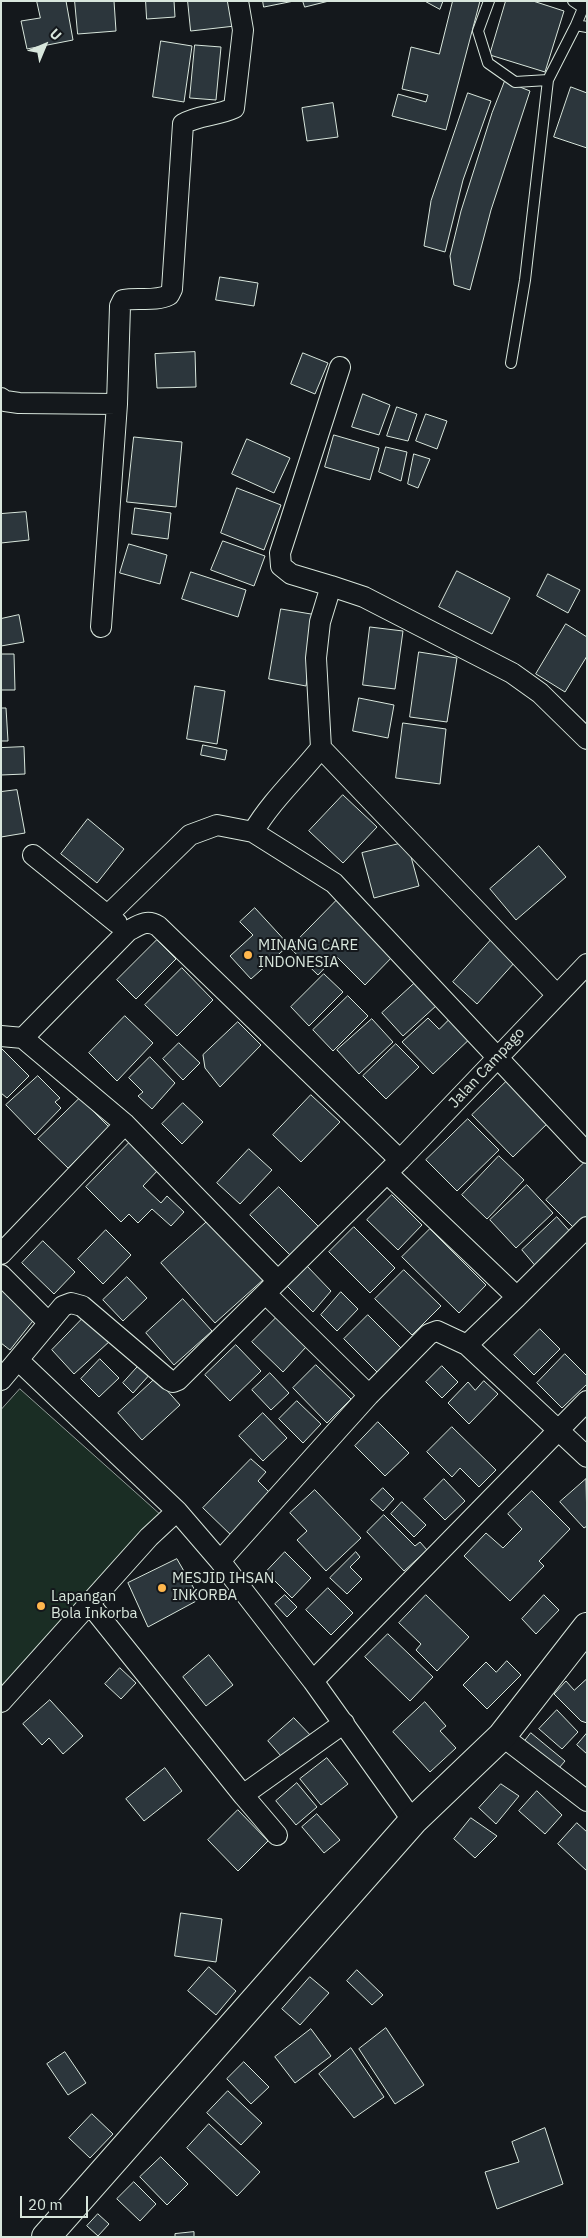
<!DOCTYPE html>
<style>
body{margin:0}
#map{position:relative;width:588px;height:2238px;overflow:hidden;background:#14181c;font-family:"IBM Plex Sans",sans-serif}
canvas{display:block}
.frame{position:absolute;inset:0;border:2px solid #d8e6dc;pointer-events:none}
.north{position:absolute;left:20px;top:20px;width:50px;height:50px;-webkit-text-stroke:4px #14181c;paint-order:stroke;rotate:45deg;font-size:14px;font-weight:700;line-height:20px;text-align:center;color:#d8e6dc}
.north::after{content:'';display:block;margin:auto;width:18px;height:22px;background:#d8e6dc;clip-path:polygon(50% 0,100% 100%,50% 72%,0 100%)}
.scale{position:absolute;left:20px;top:2196px;width:68px;height:22px;box-sizing:border-box;border:2px solid #d8e6dc;border-top:0;padding-left:6px;font-size:15px;line-height:18px;white-space:nowrap;color:#d8e6dc;-webkit-text-stroke:4px #14181c;paint-order:stroke}
</style>
<div id="map">
<canvas width="588" height="2238"></canvas>
<div class="frame"></div>
<div class="north">U</div>
<div class="scale">20 m</div>
</div>
<script>
const c = document.querySelector('canvas').getContext('2d');
c.lineJoin = 'round';
function fill(path, color) { c.fillStyle = color; c.fill(path, 'evenodd'); }
function strokePath(path, color, width, dash) { c.strokeStyle = color; c.lineWidth = width; c.lineCap = dash ? 'butt' : 'round'; c.setLineDash(dash || []); c.stroke(path); }
function write(font, color, halo, rows, align = 'center') {
  c.font = font + ' "IBM Plex Sans",sans-serif'; c.lineWidth = 4; c.setLineDash([]); c.textBaseline = 'middle'; c.strokeStyle = halo; c.fillStyle = color; for (const [text, x, y, turn = 0] of rows) {
    c.save(); c.translate(x, y); c.rotate((+turn || 0) * Math.PI / 180); c.textAlign = isNaN(turn) ? turn : align; if (halo) c.strokeText(text, 0, 0); c.fillText(text, 0, 0); c.restore();
  }
}
const green = new Path2D(`
 M20,1389L162,1516L1,1697V1410Z`);
const building = new Path2D(`
 M37,1H66L73,40L27,49L21,21L40,18Z
 M75,1H114L116,31L78,34Z
 M146,1H174L175,17L147,19Z
 M188,1H232L235,26L191,31Z
 M263,1H294L264,7Z
 M303,1H329L305,7Z
 M425,1H443L440,9Z
 M453,1H480L446,130L392,116L398,94L426,102L428,95L402,89L411,47L439,54Z
 M506,1H533L564,11L545,72L490,55Z
 M161,41L192,46L184,102L153,97Z
 M195,45L221,47L216,100L190,98Z
 M505,81L530,91L491,210L470,290L454,285L450,256L461,211L492,113Z
 M571,87L587,93V148L554,137Z
 M468,93L491,101L463,180L445,252L424,246L431,201Z
 M333,103L338,137L307,141L302,108Z
 M220,277L258,283L254,306L216,300Z
 M195,352L196,387L157,388L155,354Z
 M303,353L328,363L315,394L291,384Z
 M363,394L390,405L379,435L352,427Z
 M397,407L417,414L408,441L387,436Z
 M426,414L447,421L437,449L416,441Z
 M334,435L379,448L370,480L325,467Z
 M134,437L182,442L176,507L127,502Z
 M247,439L290,458L274,493L232,474Z
 M386,447L407,452L401,481L379,472Z
 M414,454L430,459L418,488L408,484Z
 M237,488L281,505L264,550L221,533Z
 M135,508L171,513L168,539L132,534Z
 M26,512L29,540L1,543V514Z
 M223,541L265,556L254,586L211,570Z
 M129,544L167,555L160,584L120,573Z
 M457,571L510,598L492,634L439,607Z
 M191,572L246,590L238,617L182,599Z
 M548,574L580,590L568,613L537,596Z
 M281,609L317,615L306,686L269,679Z
 M19,615L24,642L1,646V619Z
 M566,624L587,637V656L565,692L536,674Z
 M370,627L403,631L395,689L363,685Z
 M419,652L457,658L447,722L410,717Z
 M1,654H14L15,690H1Z
 M195,686L225,691L217,744L187,739Z
 M359,698L394,705L388,738L353,731Z
 M1,708H6L8,741H1Z
 M403,723L446,729L440,784L396,778Z
 M203,745L227,750L225,760L201,755Z
 M24,747L25,774L1,775V748Z
 M17,790L25,833L1,837V792Z
 M343,795L377,827L343,863L309,831Z
 M88,819L124,849L97,883L61,854Z
 M407,842L419,886L374,898L362,853Z
 M539,846L566,877L516,920L490,889Z
 M338,899L395,954L365,985L336,956L318,975L290,948Z
 M255,908L289,945L251,979L230,956L253,935L240,922Z
 M157,940L176,959L136,999L117,980Z
 M491,940L515,962L477,1004L453,982Z
 M182,968L213,1000L177,1036L145,1005Z
 M324,974L343,992L309,1026L291,1007Z
 M416,982L437,1005L403,1036L382,1013Z
 M348,996L368,1016L333,1051L313,1030Z
 M456,1013L476,1033L433,1074L402,1042L428,1018L439,1029Z
 M125,1016L153,1043L117,1081L89,1053Z
 M372,1019L393,1042L359,1074L337,1050Z
 M238,1022L261,1045L220,1087L205,1068L203,1055Z
 M179,1043L200,1063L183,1080L163,1059Z
 M396,1044L419,1067L386,1099L363,1076Z
 M1,1048L29,1076L7,1098L1,1093Z
 M150,1057L175,1083L152,1109L138,1096L143,1092L129,1078Z
 M38,1076L60,1098L55,1102L61,1108L35,1135L6,1105Z
 M509,1079L550,1121L513,1157L472,1115Z
 M311,1095L340,1122L301,1162L273,1135Z
 M80,1098L109,1127L68,1168L38,1139Z
 M183,1103L203,1122L182,1144L162,1124Z
 M468,1119L499,1150L457,1191L426,1160Z
 M130,1142L159,1169L143,1186L161,1203L167,1196L184,1212L171,1226L152,1209L138,1223L129,1214L121,1222L86,1187Z
 M249,1149L272,1170L240,1204L217,1183Z
 M499,1156L524,1180L487,1219L462,1195Z
 M587,1160V1217L575,1229L546,1200Z
 M527,1185L553,1213L516,1248L490,1220Z
 M279,1187L320,1228L291,1256L250,1215Z
 M392,1195L422,1225L398,1250L367,1220Z
 M557,1217L573,1235L538,1269L522,1250Z
 M210,1219L264,1279L215,1323L161,1263Z
 M354,1227L395,1268L370,1293L329,1252Z
 M430,1229L486,1285L459,1313L402,1257Z
 M106,1230L131,1255L103,1284L78,1259Z
 M43,1241L75,1272L54,1294L22,1263Z
 M306,1265L331,1291L313,1312L286,1285Z
 M404,1270L441,1306L412,1335L375,1299Z
 M127,1277L147,1298L123,1321L103,1300Z
 M3,1289L36,1317L10,1350L1,1343V1291Z
 M341,1292L358,1309L337,1331L321,1315Z
 M183,1299L212,1331L174,1365L146,1333Z
 M86,1315L111,1340L74,1374L52,1350Z
 M368,1315L403,1350L379,1374L344,1339Z
 M276,1318L306,1347L283,1372L252,1342Z
 M540,1329L560,1349L534,1375L514,1355Z
 M236,1345L261,1371L230,1401L205,1375Z
 M565,1354L587,1376V1384L562,1408L537,1383Z
 M100,1359L119,1378L99,1397L81,1379Z
 M142,1362L152,1372L133,1393L123,1383Z
 M316,1365L351,1399L327,1423L293,1388Z
 M442,1366L458,1382L442,1398L426,1382Z
 M270,1373L289,1393L271,1410L252,1390Z
 M156,1378L180,1405L142,1440L118,1413Z
 M484,1381L498,1394L469,1424L448,1403L468,1382L475,1390Z
 M297,1401L321,1424L303,1443L279,1419Z
 M263,1413L287,1438L263,1461L239,1436Z
 M378,1422L409,1453L385,1476L355,1446Z
 M452,1427L496,1470L479,1487L460,1468L452,1477L427,1452Z
 M251,1459L266,1472L258,1481L273,1496L233,1537L203,1508Z
 M444,1479L465,1501L445,1520L424,1499Z
 M586,1479L587,1526L584,1528L560,1502Z
 M383,1488L394,1499L383,1511L371,1500Z
 M315,1490L361,1538L326,1571L297,1540L307,1531L290,1513Z
 M532,1491L570,1529L539,1561L544,1566L510,1601L464,1556L486,1533L503,1548L522,1529L508,1514Z
 M402,1502L426,1525L414,1537L391,1514Z
 M384,1515L415,1546L420,1542L427,1550L404,1571L367,1532Z
 M285,1552L311,1578L292,1598L266,1572Z
 M356,1552L360,1557L350,1567L362,1579L347,1594L330,1578Z
 M177,1559L200,1599L148,1627L128,1583Z
 M328,1588L353,1613L331,1635L306,1610Z
 M285,1595L297,1607L287,1617L275,1604Z
 M426,1595L469,1637L437,1671L416,1650L421,1644L399,1623Z
 M544,1595L559,1610L536,1634L522,1619Z
 M388,1634L433,1677L410,1701L365,1657Z
 M209,1655L233,1685L206,1706L183,1677Z
 M507,1661L521,1675L487,1709L463,1685L486,1662L496,1672Z
 M120,1668L136,1683L121,1699L105,1684Z
 M587,1679V1723L581,1721L554,1694L566,1681L574,1690Z
 M50,1700L83,1736L63,1754L49,1738L42,1745L23,1724Z
 M425,1702L446,1726L440,1731L456,1748L430,1772L393,1732Z
 M557,1710L578,1732L562,1749L539,1729Z
 M294,1718L314,1739L287,1763L268,1741Z
 M531,1733L565,1761L547,1782L514,1755Z
 M587,1733V1754L577,1745Z
 M327,1758L348,1784L321,1805L300,1779Z
 M165,1768L182,1791L144,1821L126,1799Z
 M297,1783L317,1807L296,1825L276,1801Z
 M501,1784L519,1796L496,1824L479,1808Z
 M537,1791L562,1815L545,1834L519,1811Z
 M238,1810L268,1841L238,1871L208,1840Z
 M317,1814L340,1840L324,1853L302,1827Z
 M471,1818L497,1836L475,1858L454,1839Z
 M577,1823L587,1832V1871L558,1844Z
 M181,1913L222,1919L216,1962L175,1956Z
 M209,1967L236,1991L216,2015L188,1991Z
 M357,1970L383,1995L372,2005L347,1981Z
 M310,1977L329,1993L300,2025L282,2009Z
 M386,2028L424,2085L395,2104L359,2049Z
 M311,2029L331,2056L295,2083L275,2057Z
 M351,2048L384,2097L354,2118L319,2074Z
 M65,2052L86,2083L68,2095L47,2064Z
 M244,2062L269,2087L251,2104L227,2079Z
 M228,2091L262,2123L241,2145L207,2113Z
 M92,2114L113,2134L90,2158L69,2138Z
 M209,2124L260,2172L237,2196L187,2148Z
 M545,2128L563,2184L497,2209L485,2172L519,2162L512,2142Z
 M161,2157L188,2184L167,2205L140,2177Z
 M134,2182L156,2204L140,2221L117,2199Z
 M98,2214L109,2224L98,2236L87,2226Z
 M194,2232V2237H175V2234Z`);
const lane = new Path2D(`
 M489,1L478,31L488,63L515,82L548,80
 M573,1L582,7
 M586,1L576,25L587,27
 M511,363L525,280L548,80L576,25`);
const street = new Path2D(`
 M1,398L5,401L19,403L117,404
 M331,586L291,574L281,566L280,553L340,367
 M101,627L117,404L120,306L123,300C138,297 155,302 169,295L172,289L183,124C198,115 217,116 234,108L243,30L238,1
 M321,748L557,995
 M253,832C272,800 298,777 321,748L316,658L320,622L331,586L364,597L512,673L540,693L587,739
 M33,855L117,923
 M108,915L190,835L217,825L253,832L334,883L587,1153
 M1,1036L23,1038L125,1124L277,1280
 M23,1038L128,931C139,925 147,919 158,926L400,1160
 M387,1173L517,1297L467,1345
 M1,1254L125,1124
 M1,1275L49,1323
 M266,1294L369,1395
 M517,1297L587,1227
 M18,1360L177,1511L220,1561L313,1681L413,1821
 M1,1380L63,1306L71,1303L82,1306L169,1380L173,1382L178,1380L400,1160L587,964
 M220,1561L369,1395L429,1334L437,1331L467,1345L587,1457
 M89,1603L243,1795L277,1835
 M313,1681L587,1401
 M1,1702L149,1537L177,1511
 M502,1736L587,1801
 M243,1795L344,1723`);
const secondary = new Path2D(`
 M46,2237L413,1821L502,1736L587,1627`);
const markers = [
 [248,955,5,"#ffb74d"],
 [162,1588,5,"#ffb74d"],
 [41,1606,5,"#ffb74d"]
];
const poiNames = [
 ["MINANG CARE",258,946],
 ["INDONESIA",258,963],
 ["MESJID IHSAN",172,1579],
 ["INKORBA",172,1596],
 ["Lapangan",51,1597],
 ["Bola Inkorba",51,1614]
];
const streetNames = [
 ["Jalan Campago",487,1068,-47]
];
fill(green, '#1a2d24');
strokePath(green, '#939e99', 1);
fill(building, '#2c363c');
strokePath(building, '#d8e6dc', 1);
strokePath(lane, '#d8e6dc', 12);
strokePath(street, '#d8e6dc', 22);
strokePath(secondary, '#d8e6dc', 30);
strokePath(lane, '#14181c', 10);
strokePath(street, '#14181c', 20);
strokePath(secondary, '#14181c', 28);
for (const [x, y, r, color] of markers) { const dot = new Path2D(); dot.arc(x, y, r, 0, 2 * Math.PI); c.fillStyle = color; c.fill(dot); strokePath(dot, '#14181c', 2); }
write('15px', '#d8e6dc', '#14181c', poiNames, 'left');
write('15px', '#d8e6dc', '#14181c', streetNames);
</script>
